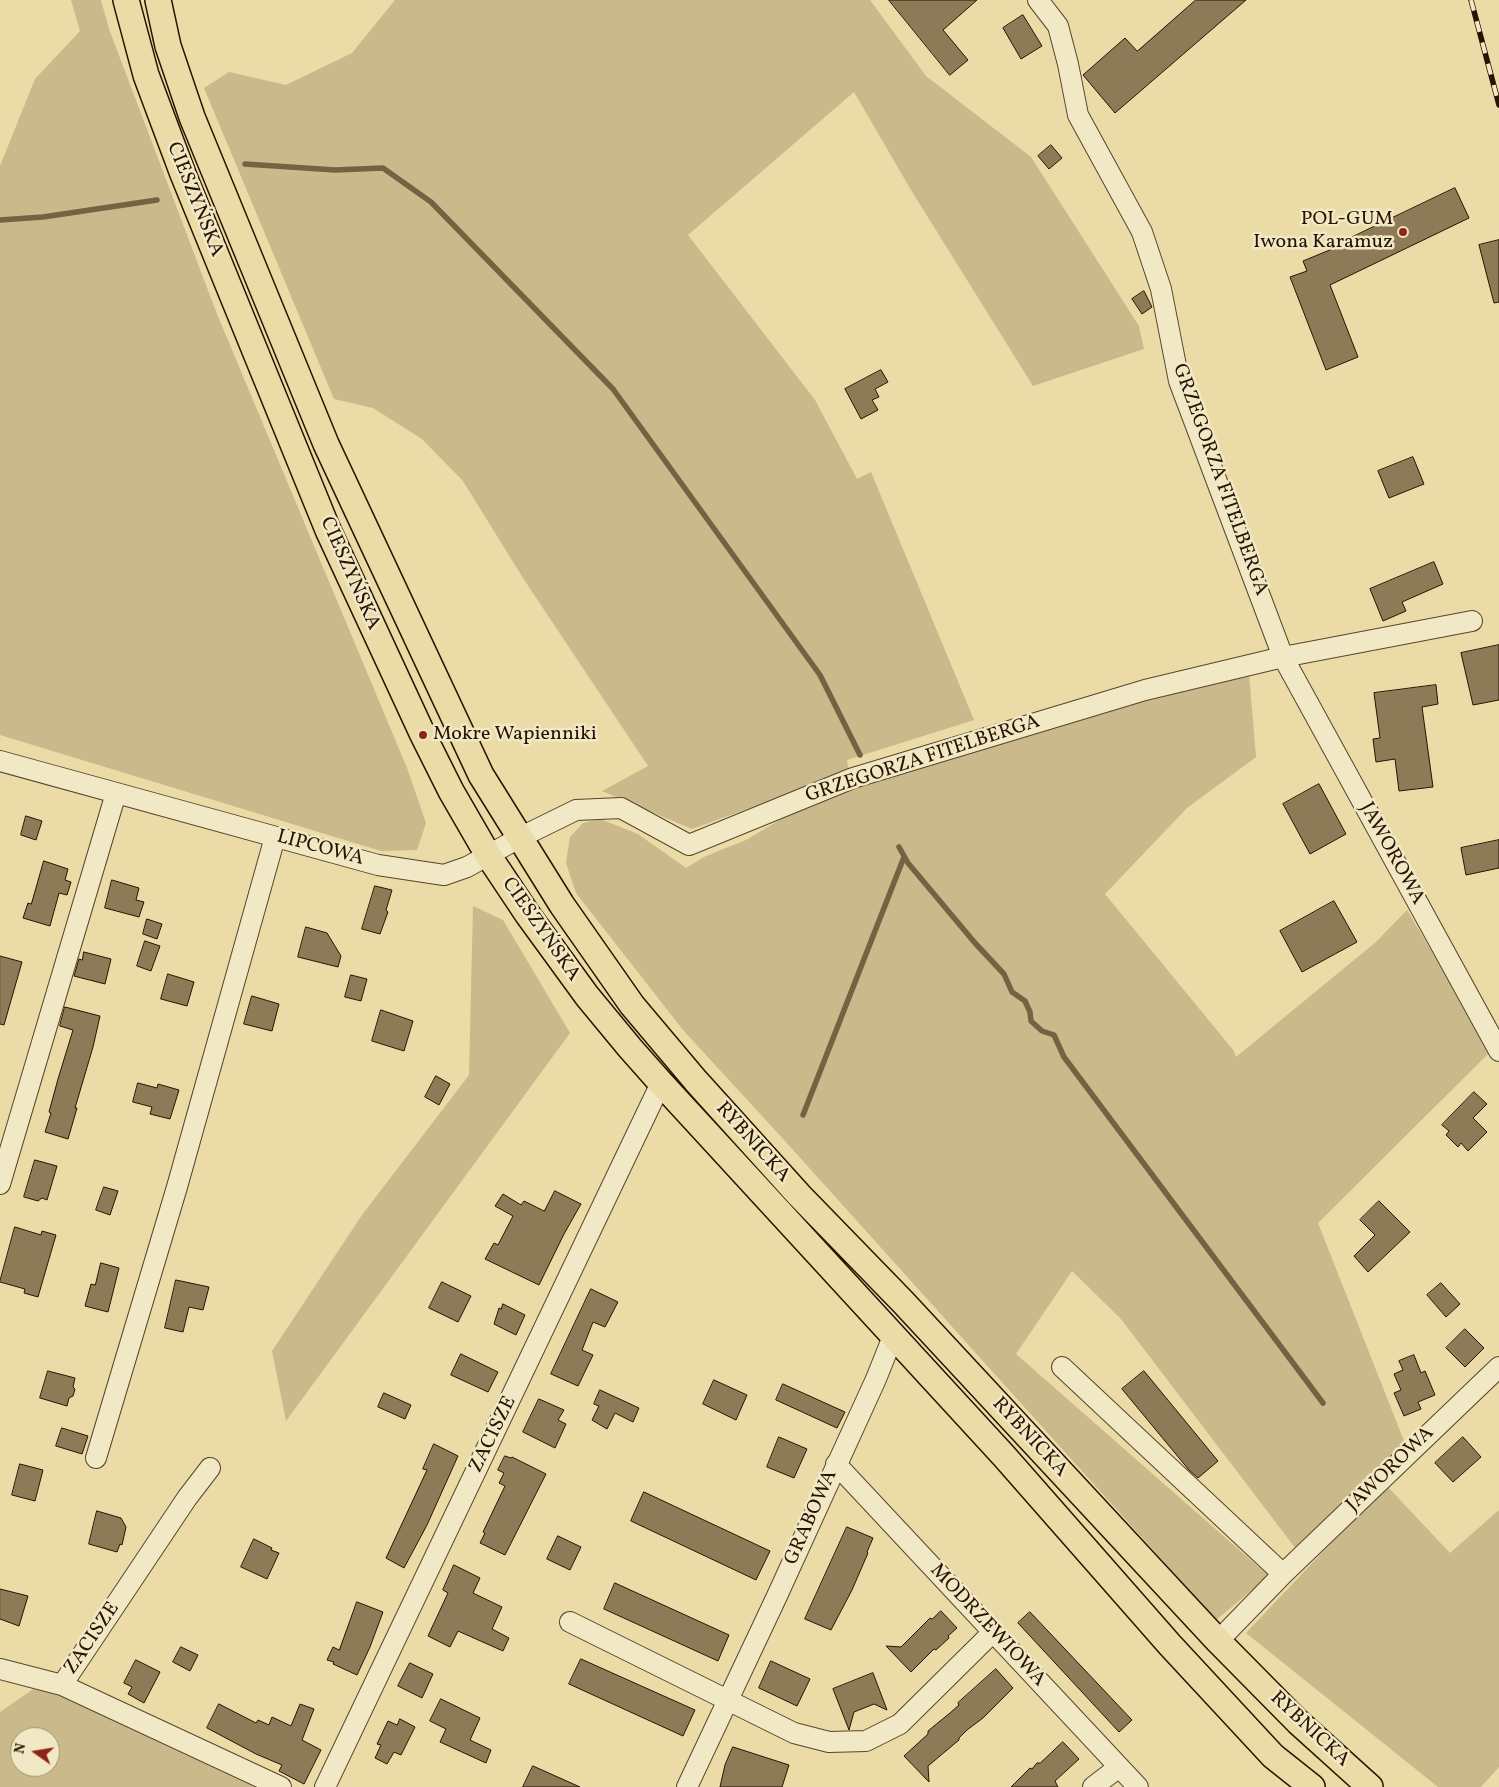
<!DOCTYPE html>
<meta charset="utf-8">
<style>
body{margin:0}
#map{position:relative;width:1499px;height:1787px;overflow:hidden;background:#eadba7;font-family:Vollkorn,serif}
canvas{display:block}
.north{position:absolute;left:10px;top:1727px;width:50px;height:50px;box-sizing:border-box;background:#f1e8c6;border:1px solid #a19377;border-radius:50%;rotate:283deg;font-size:14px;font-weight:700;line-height:20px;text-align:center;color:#291300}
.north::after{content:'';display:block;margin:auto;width:18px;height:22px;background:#8f2418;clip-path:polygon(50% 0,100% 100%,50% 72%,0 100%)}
</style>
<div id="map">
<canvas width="1499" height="1787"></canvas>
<div class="north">N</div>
</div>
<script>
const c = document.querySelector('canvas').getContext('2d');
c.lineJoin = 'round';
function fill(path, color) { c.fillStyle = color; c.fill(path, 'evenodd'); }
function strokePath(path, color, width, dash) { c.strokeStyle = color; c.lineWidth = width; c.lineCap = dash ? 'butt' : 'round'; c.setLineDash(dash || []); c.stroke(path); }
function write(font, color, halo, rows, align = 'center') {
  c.font = font + ' Vollkorn,serif'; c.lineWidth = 5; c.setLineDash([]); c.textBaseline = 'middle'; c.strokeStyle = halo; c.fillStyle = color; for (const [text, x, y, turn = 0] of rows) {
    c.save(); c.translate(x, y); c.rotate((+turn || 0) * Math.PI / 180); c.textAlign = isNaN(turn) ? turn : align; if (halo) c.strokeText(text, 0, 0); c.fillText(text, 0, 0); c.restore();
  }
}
const green = new Path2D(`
 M71,0H101L109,29L217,314L407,768L426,823L417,850L381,851L0,735V166L35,79L80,31Z
 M395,0H870L926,76L1031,157L1139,326L1144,349L1033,386L911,190L854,92L688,235L815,400L857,479L871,472L974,720L847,760L849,772L692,829L602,791L648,766L523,578L463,481L422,439L373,408L334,399L204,88L229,72L286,85L352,53Z
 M1249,674L1256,757L1187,808L1105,894L1234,1051L1236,1057L1376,942L1407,910L1491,1051L1318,1223L1406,1446L1296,1549L1121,1319L1072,1271L1016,1354L1269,1576L1216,1620L785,1141L683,1030L576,893L566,863L570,837L583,823L600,819L638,834L686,868L706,856L746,840L798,809L833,791L1069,720Z
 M473,906L503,920L570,1033L286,1421L272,1351L362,1215L469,1075Z
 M1386,1485L1450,1553L1499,1510V1767L1481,1787H1438L1246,1633Z
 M42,1683L261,1787H0V1712ZM20,1737H50V1767H20Z`);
const stream = new Path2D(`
 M245,164L335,170L383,168L431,202L613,389L820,675L860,755
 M0,220L43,217L157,200
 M899,847L908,863L975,943L1004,974L1012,992L1025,1001L1030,1012L1031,1021L1042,1031L1054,1035L1064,1057L1323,1403
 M803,1115L904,857`);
const building = new Path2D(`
 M889,0H977L943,30L968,60L950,75Z
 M1196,0H1246L1115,113L1083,75L1125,38L1137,51Z
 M1023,15L1042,46L1021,59L1003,28Z
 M1051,145L1062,158L1049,169L1038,156Z
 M1455,188L1469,218L1330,285L1358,357L1326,370L1290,277L1307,271L1303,261L1337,247L1336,245Z
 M1499,240V302L1494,303L1479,245Z
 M1144,291L1152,307L1142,314L1132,299Z
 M881,370L888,382L875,389L879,397L872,400L878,410L861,419L845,389Z
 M1413,457L1424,484L1389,498L1378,471Z
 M1434,562L1443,584L1402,602L1406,611L1383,621L1370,589Z
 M1499,645V700L1473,705L1461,653Z
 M1436,685L1438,704L1422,707L1433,787L1399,791L1395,759L1376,762L1373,739L1380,738L1374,693Z
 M1319,784L1346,834L1310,854L1283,804Z
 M26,816L42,821L36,840L21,835Z
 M1499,840V868L1466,875L1461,848Z
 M44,861L68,869L65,880L71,882L67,895L59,893L50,926L23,918L28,903L31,904Z
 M112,880L139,888L136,900L144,902L139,917L105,908Z
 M375,886L392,890L386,910L388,912L380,934L362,929Z
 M1334,901L1357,942L1302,972L1280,931Z
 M147,919L162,924L157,939L143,934Z
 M306,927L327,933L341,956L338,967L298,957Z
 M145,941L160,946L151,971L137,966Z
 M84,952L111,959L105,984L74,976L79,959L82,960Z
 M0,956L22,962L4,1025L0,1024Z
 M168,974L194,982L187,1006L161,999Z
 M351,975L367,979L361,1001L345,997Z
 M252,996L279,1004L272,1031L244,1024Z
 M65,1007L100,1016L93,1047L75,1108H77L68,1139L45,1132L51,1113L49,1112L58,1079L73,1030L60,1026Z
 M381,1010L413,1021L404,1051L372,1041Z
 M436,1076L450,1084L439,1105L425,1097Z
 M138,1083L157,1088L158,1084L179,1090L170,1119L150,1114L152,1107L133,1102Z
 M1474,1092L1487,1104L1473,1118L1487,1132L1468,1151L1461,1143L1458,1147L1446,1135L1449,1131L1442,1125Z
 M35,1160L57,1166L47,1200L42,1198L38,1201L24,1197Z
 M104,1187L118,1191L110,1215L96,1210Z
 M555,1191L581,1204L564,1234L539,1285L485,1259L494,1243L498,1245L513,1216L495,1206L503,1194L521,1205L524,1201L544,1211Z
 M1379,1201L1410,1232L1368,1272L1354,1256L1375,1235L1360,1220Z
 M15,1227L41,1235L42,1231L56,1235L38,1297L24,1293L25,1289L0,1282Z
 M101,1263L119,1268L108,1312L85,1306L91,1284L95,1285Z
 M176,1280L209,1287L203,1310L189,1307L183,1332L165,1328Z
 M442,1282L471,1296L458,1322L429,1308Z
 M1441,1283L1460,1304L1446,1317L1427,1295Z
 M591,1289L618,1302L605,1327L593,1322L582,1350L593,1355L578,1386L551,1374Z
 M503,1304L525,1315L516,1335L494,1324L499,1308L501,1309Z
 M1465,1329L1484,1348L1465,1367L1446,1348Z
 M461,1354L498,1372L488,1392L451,1375Z
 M1414,1355L1421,1373L1425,1371L1435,1395L1418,1402L1421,1409L1404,1416L1394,1393L1401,1390L1394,1374L1403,1370L1399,1361Z
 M48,1371L75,1378L73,1387L75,1389L73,1396L69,1398L67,1406L40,1398Z
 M1144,1371L1218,1461L1198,1478L1189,1470L1122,1389Z
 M714,1380L747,1395L736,1420L703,1404Z
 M783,1384L845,1412L837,1428L776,1400Z
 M600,1390L639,1408L633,1422L615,1413L607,1429L592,1420L599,1406L594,1404Z
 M384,1393L411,1405L405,1419L378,1407Z
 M539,1399L564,1410L558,1420L566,1424L555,1448L523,1432Z
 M62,1428L88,1436L82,1454L56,1446Z
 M779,1437L807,1449L794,1478L767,1467Z
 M1463,1437L1481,1457L1453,1482L1435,1463Z
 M434,1444L458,1456L427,1525L404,1568L386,1558L427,1470L423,1469Z
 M505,1456L511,1458L512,1457L546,1474L505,1555L480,1543L485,1533L483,1532L505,1486L499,1483L504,1473L498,1470Z
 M20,1464L43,1470L35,1501L12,1495Z
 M644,1492L770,1551L756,1580L631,1521Z
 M97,1511L121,1518L126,1527L122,1545L120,1544L117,1552L89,1544Z
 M847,1527L873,1538L867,1552L868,1553L852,1590L831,1630L805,1619Z
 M558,1536L581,1547L570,1570L547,1559Z
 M254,1539L272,1548L271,1550L279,1553L267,1579L241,1567Z
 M454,1565L480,1578L473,1593L502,1607L492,1629L509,1638L503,1651L458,1631L450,1647L428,1636L448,1593L443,1590Z
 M615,1583L729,1635L718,1661L604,1609Z
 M0,1589L28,1596L19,1626L0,1619Z
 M357,1602L383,1612L370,1647L357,1675L333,1664L334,1662L327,1660L333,1647L339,1650Z
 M941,1611L957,1628L948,1636L949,1638L936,1650L934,1649L911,1672L886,1646L901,1647L930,1618L932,1619Z
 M1030,1612L1132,1720L1119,1732L1018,1623Z
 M181,1647L198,1655L190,1671L173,1662Z
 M581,1659L695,1710L683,1736L569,1684Z
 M136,1660L160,1672L144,1703L128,1694L132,1687L124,1683Z
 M771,1661L810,1679L797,1706L759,1688Z
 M410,1663L433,1674L422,1698L398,1686Z
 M996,1669L1013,1688L983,1718L967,1730L959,1738V1740L928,1766L929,1782L904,1756L928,1734V1731L934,1726L950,1713L959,1705L958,1703Z
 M873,1673L887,1710L874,1704L854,1712L849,1730L833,1689Z
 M441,1699L480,1718L470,1740L491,1750L486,1763L440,1742L446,1729L430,1721Z
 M219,1704L256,1723L258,1720L269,1725L272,1717L291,1726L300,1704L314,1709L302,1740L321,1750L304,1784L279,1771L282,1765L256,1754L207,1728Z
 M400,1719L415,1727L401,1755L394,1752L387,1764L375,1758L381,1745L377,1744L388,1721L397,1725Z
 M1063,1742L1079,1759L1055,1781L1058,1787H1011L1030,1768L1032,1769L1037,1763H1040Z
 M733,1747L789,1765L782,1787H720L725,1765Z
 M533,1766L580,1787H523Z`);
const minor = new Path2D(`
 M1038,0L1058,26L1068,64L1078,115L1142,232L1161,289L1179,381L1283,657L1499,1051
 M0,761L378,865L444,875L467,867L519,838L576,810L621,808L689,845L853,778L1145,690L1283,657L1472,621
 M0,1184L116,793
 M1062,1367L1283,1574
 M96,1458L177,1187L275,837
 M836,1464L1138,1787
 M210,1468L187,1498L62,1685L281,1787
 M570,1622L794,1733L829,1742L866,1741L900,1724L992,1633
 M1218,1641L1283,1574L1499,1367
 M0,1669L62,1685
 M325,1787L661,1083
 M687,1787L777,1596L876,1379L894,1334
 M1093,1787L1119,1767`);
const major = new Path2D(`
 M126,0L146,75L183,174L328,530L423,735L451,791L488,855L528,915L587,996L630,1048L661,1083L1004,1456L1170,1645L1273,1756L1312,1787
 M158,0L168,46L192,117L326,444L481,775L562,905L632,1005L696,1081L799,1195L903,1302L1218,1641L1298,1722L1370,1787`);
const rail = new Path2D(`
 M1471,0L1499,105`);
const markers = [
 [1403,232,5,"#8f2418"],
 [423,735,5,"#8f2418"]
];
const streetNames = [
 ["CIESZYŃSKA",194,200,68],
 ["GRZEGORZA FITELBERGA",1219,480,70],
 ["CIESZYŃSKA",349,574,66],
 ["GRZEGORZA FITELBERGA",923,760,-18],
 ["LIPCOWA",320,849,15],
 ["JAWOROWA",1391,854,61],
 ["CIESZYŃSKA",540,930,55],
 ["RYBNICKA",752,1143,48],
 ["ZACISZE",494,1435,-64],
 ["RYBNICKA",1029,1438,47],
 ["JAWOROWA",1391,1470,-44],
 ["GRABOWA",812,1518,-66],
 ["MODRZEWIOWA",987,1626,47],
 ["ZACISZE",93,1639,-56],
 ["RYBNICKA",1309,1730,43]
];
const poiNames = [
 ["POL-GUM",1393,220],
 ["Iwona Karamuz",1393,243],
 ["Mokre Wapienniki",433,735,"left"]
];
fill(green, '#c9b98b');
strokePath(stream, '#756242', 5.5);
fill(building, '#8d7b57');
strokePath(building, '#291300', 1);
strokePath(minor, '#59452a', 22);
strokePath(major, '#291300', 28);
strokePath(minor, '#f1e8c6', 20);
strokePath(major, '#eadba7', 25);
strokePath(rail, '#291300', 5.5);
strokePath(rail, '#f1e8c6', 4, [11]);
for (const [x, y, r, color] of markers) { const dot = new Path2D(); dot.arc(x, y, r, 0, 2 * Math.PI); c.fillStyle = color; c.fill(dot); strokePath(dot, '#f1e8c6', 2); }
write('20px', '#291300', '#f1e8c6', streetNames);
write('20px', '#291300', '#f1e8c6', poiNames, 'right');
</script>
